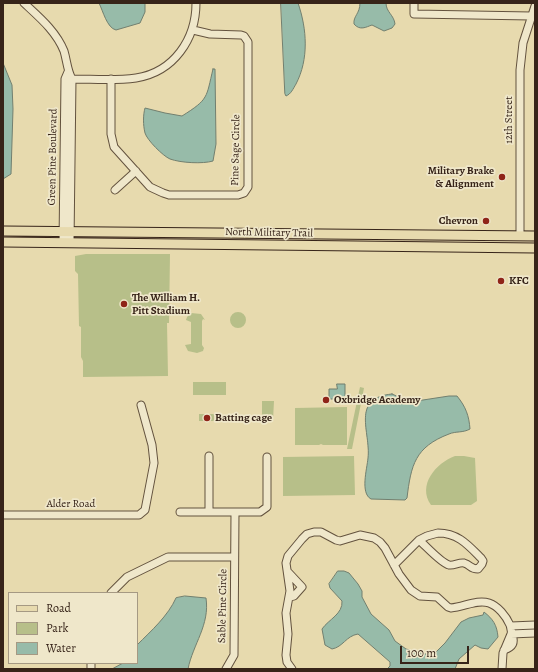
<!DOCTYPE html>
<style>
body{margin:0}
#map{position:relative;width:538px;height:672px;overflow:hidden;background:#e7daae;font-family:Alegreya,serif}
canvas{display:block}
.frame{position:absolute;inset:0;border:4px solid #372419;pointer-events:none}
.legend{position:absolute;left:8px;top:592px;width:130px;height:72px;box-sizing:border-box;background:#efe7ca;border:1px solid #a59983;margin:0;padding:5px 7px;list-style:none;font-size:12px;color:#372419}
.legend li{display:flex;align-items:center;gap:8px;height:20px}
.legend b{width:20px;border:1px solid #a59983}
.scale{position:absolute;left:400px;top:646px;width:69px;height:18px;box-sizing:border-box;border:2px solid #372419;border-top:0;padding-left:5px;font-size:12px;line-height:14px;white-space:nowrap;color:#372419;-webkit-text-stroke:3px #efe7ca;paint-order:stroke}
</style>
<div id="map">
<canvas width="538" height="672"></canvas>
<div class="frame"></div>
<ul class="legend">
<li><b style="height:5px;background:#e7daae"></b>Road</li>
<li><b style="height:11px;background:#b7bf89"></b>Park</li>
<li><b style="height:11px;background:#97bba9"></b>Water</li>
</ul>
<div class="scale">100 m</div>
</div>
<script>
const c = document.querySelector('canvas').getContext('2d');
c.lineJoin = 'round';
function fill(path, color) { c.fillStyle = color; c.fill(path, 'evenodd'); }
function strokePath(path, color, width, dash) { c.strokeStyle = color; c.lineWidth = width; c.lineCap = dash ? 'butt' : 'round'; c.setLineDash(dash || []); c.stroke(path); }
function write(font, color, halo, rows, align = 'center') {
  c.font = font + ' Alegreya,serif'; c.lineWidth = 3.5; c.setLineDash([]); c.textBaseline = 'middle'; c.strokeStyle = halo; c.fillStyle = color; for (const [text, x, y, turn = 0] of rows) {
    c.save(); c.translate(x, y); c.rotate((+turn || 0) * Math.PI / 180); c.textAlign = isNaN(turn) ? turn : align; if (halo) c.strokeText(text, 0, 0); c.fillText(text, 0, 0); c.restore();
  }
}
const green = new Path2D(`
 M86,254H170L169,323H167L168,376L83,377V361L81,357V327L79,326L78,274L75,271V256Z
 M230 320a8 8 0 1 1 16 0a8 8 0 1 1-16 0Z
 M191,313L201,314L205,320L203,319L202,321V345L204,348L203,351L197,353L188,351L185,345L191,344V322L186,320L187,317Z
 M193,382H226V395H193Z
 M360,387L364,388L352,449H347Z
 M262,401H274L273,420H262Z
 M347,407V445H323L321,444L319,445H295V408Z
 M199,414H214V421H199Z
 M354,456L355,495L283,496V457Z
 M455,456H464L475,458L477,501L471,505H431C417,485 436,463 455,456Z`);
const water = new Path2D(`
 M99,3H145V12L140,23L116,30C107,28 103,11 99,3Z
 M281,3H298C307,29 309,59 296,84C293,89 291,94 286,96L285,94Z
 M360,3H386C386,12 394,15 395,24L392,28L384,31L372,25C366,27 360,31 354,24C353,16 360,14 360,3Z
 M3,63L12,85L13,109L11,174L3,179Z
 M213,69H215L216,144L213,161C203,164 181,163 170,159C163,156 147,140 145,133C143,125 143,115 145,108L165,113L182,116C209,99 206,98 213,69Z
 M337,384H345V399H329V389H337Z
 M392,394L410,402L449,396H457C466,407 469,416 470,429C463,433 456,431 449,434C415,447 411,465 407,498L405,500L371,499C360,493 367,469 368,458C371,432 350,398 392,394Z
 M338,571H344L349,573L358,584L362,591V597L371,614L389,630L395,641L406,649L425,654L436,652L445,643L461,622L469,618L483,615L484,612C493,619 497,625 498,637L488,649L481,648L475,645L459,659L455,669H387L390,666V662L358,634C346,636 343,647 332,649L325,645L322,629C329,619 343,614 342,601L330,588L329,584Z
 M185,596L206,598C210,625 193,644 188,669H112L123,663H137V645C151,631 168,616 176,598Z`);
const minor = new Path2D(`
 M24,3C39,17 56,31 64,51C67,61 67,70 72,79L70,243
 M414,3V14L531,16
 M72,79C93,79 115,81 136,78C174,72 196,39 196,3
 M111,79V134L114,147L150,187L163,193L169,195H238L244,193L248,187V42L244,36L241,35L210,34L193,30
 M115,190L136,171
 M520,236V70L523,43L535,6
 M63,243L65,79L68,72
 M209,456V512
 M180,512H235
 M3,515H139L145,510L154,463L152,445L141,405
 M438,533C458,533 468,545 481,558L483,561L482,564L478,569C470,569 471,565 464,563C459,562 454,566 449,565C441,563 426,546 419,540L427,536Z
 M394,565L419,540
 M288,572L302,587L294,596L290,597
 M111,593L127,577L168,557H234
 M511,626L535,625
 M511,634L535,633
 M91,669V663
 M226,669L234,655L235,512H260L267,507V457
 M292,669L287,662L286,655L288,634L286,613L290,591L286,563L288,556L302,539L307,534L314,532H321L336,540L340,541L360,535L374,538L380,542L385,548L399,574L411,590L420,596L437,597L448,607L451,608C464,607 477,599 489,603C498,606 506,616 510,625C511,628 511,631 512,634C515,643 513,647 504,650
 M502,669L503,653L511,634`);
const major = new Path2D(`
 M3,231L535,236
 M3,242L535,248`);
const markers = [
 [502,177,4,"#8f2418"],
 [486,221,4,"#8f2418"],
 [501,281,4,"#8f2418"],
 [124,304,4,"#8f2418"],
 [326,400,4,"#8f2418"],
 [207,418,4,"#8f2418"]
];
const streetNames = [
 ["12th Street",509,120,-90],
 ["Pine Sage Circle",236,150,-89],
 ["Green Pine Boulevard",53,157,-89],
 ["North Military Trail",269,233,1],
 ["Alder Road",71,504],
 ["Sable Pine Circle",223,606,-89]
];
const poiNames = [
 ["Military Brake",494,171,"right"],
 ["& Alignment",494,184,"right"],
 ["Chevron",478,221,"right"],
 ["KFC",509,281],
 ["The William H.",132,298],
 ["Pitt Stadium",132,311],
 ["Oxbridge Academy",334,400],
 ["Batting cage",215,418]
];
fill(green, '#b7bf89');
fill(water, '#97bba9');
strokePath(water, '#717f6f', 1);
strokePath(minor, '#63523e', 9);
strokePath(major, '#372419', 11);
strokePath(minor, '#efe7ca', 7);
strokePath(major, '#e7daae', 9);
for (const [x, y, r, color] of markers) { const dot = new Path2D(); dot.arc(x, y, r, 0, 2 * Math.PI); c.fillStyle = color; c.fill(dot); strokePath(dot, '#efe7ca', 1.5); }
write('11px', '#372419', '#efe7ca', streetNames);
write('bold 11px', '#372419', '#efe7ca', poiNames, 'left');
</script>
